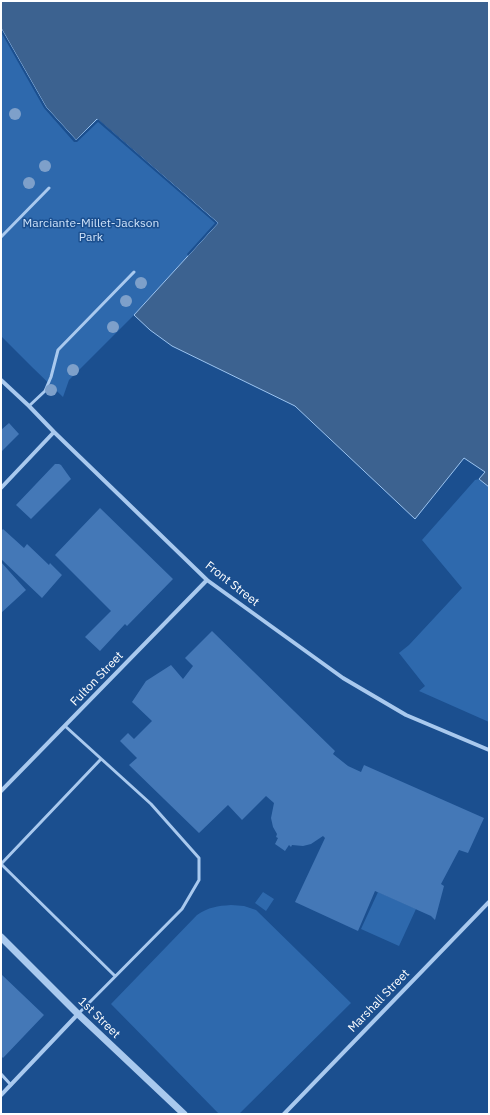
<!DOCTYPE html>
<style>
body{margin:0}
#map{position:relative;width:490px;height:1115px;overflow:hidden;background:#1b4f8f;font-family:"IBM Plex Sans",sans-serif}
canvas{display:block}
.frame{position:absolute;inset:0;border:2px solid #fff;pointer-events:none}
</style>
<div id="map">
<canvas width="490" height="1115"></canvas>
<div class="frame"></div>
</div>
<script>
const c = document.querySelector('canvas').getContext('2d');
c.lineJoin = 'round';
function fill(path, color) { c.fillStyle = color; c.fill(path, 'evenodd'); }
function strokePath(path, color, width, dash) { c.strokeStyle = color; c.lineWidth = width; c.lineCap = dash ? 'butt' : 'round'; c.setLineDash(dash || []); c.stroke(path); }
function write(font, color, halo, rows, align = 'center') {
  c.font = font + ' "IBM Plex Sans",sans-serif'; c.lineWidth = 3; c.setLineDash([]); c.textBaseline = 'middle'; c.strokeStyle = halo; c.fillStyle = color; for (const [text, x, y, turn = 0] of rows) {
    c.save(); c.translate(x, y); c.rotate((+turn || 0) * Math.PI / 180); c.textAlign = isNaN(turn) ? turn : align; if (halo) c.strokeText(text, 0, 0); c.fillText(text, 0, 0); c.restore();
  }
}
const green = new Path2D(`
 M1,28L98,119L218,223L134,315L69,380L63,397L33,368L1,336Z
 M479,479L489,487V722L419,691L425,686L399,653L409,645L462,588L422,540L475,480Z
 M263,892L274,899L266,911L255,903Z
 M378,892L416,909L399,946L361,929Z
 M231,905L244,906L256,910L351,1003L239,1114H219L111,1004L197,915C209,907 217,906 231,905Z`);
const water = new Path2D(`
 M1,1H489V487L479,479L485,472L464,458L415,519L295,406L172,346L150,330L134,315L218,223L97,119L76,140L46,107L1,28Z`);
const pier = new Path2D(`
 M1,28L46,107L76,140L98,119L218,223L188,256L187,254L215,223L98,122L77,142H74L44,108L1,32Z`);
const building = new Path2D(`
 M9,423L19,434L1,452V430Z
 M55,464H59L61,465L71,479L31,519L16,505Z
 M100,508L173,579L127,626L125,624L100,651L85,637L111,611L55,555Z
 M3,529L24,548L27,544L49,565L50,563L62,575L42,598L1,559V531Z
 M1,562L26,590L1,613Z
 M212,631L335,751L333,754L348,766L361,772L364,765L484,818L468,853L459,850L441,884L444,886L435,920L431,916L375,891L358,931L295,902L325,838L323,836L311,844L303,846L292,845L291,847L289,845L285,851L275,844L278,838L276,837L277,834L273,827L271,818L274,803L266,796L242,820L228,805L199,833L129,765L137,758L120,741L128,733L134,739L152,721L132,702L146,681L171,665L183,679L193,666L185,658Z
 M1,974L44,1015L3,1058L1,1056Z`);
const service = new Path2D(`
 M1,237L49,188
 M29,406L45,391L51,377L58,350L134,272
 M65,726L151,804L199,858V880L182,909L78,1014
 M101,759L1,864L115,976
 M1,1074L11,1085`);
const minor = new Path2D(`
 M1,380L29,406L54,432L207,580L343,678L406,715L489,750
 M1,488L54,432
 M1,791L207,580
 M1,1095L78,1014
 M284,1114L489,902`);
const tertiary = new Path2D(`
 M1,937L78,1014L184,1114`);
const trees = [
 [15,114],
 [45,166],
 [29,183],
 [141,283],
 [126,301],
 [113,327],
 [73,370],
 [51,390]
];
const parkNames = [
 ["Marciante-Millet-Jackson",91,224],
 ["Park",91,238]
];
const streetNames = [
 ["Front Street",232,584,38],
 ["Fulton Street",97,679,-46],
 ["Marshall Street",379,1001,-46],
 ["1st Street",99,1018,44]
];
fill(green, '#2e69ad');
fill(water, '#3c6290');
strokePath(water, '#9cc4f0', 1);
fill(pier, '#1b4f8f');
fill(building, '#4478b7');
strokePath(service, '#a9c9ee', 3);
strokePath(minor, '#a9c9ee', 4);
strokePath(tertiary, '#a9c9ee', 7);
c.fillStyle = '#7ea0ca';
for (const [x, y] of trees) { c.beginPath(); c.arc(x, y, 6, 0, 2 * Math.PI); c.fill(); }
write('12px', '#cfe3fa', '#1b4f8f', parkNames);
write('12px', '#fff', '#1b4f8f', streetNames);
</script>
